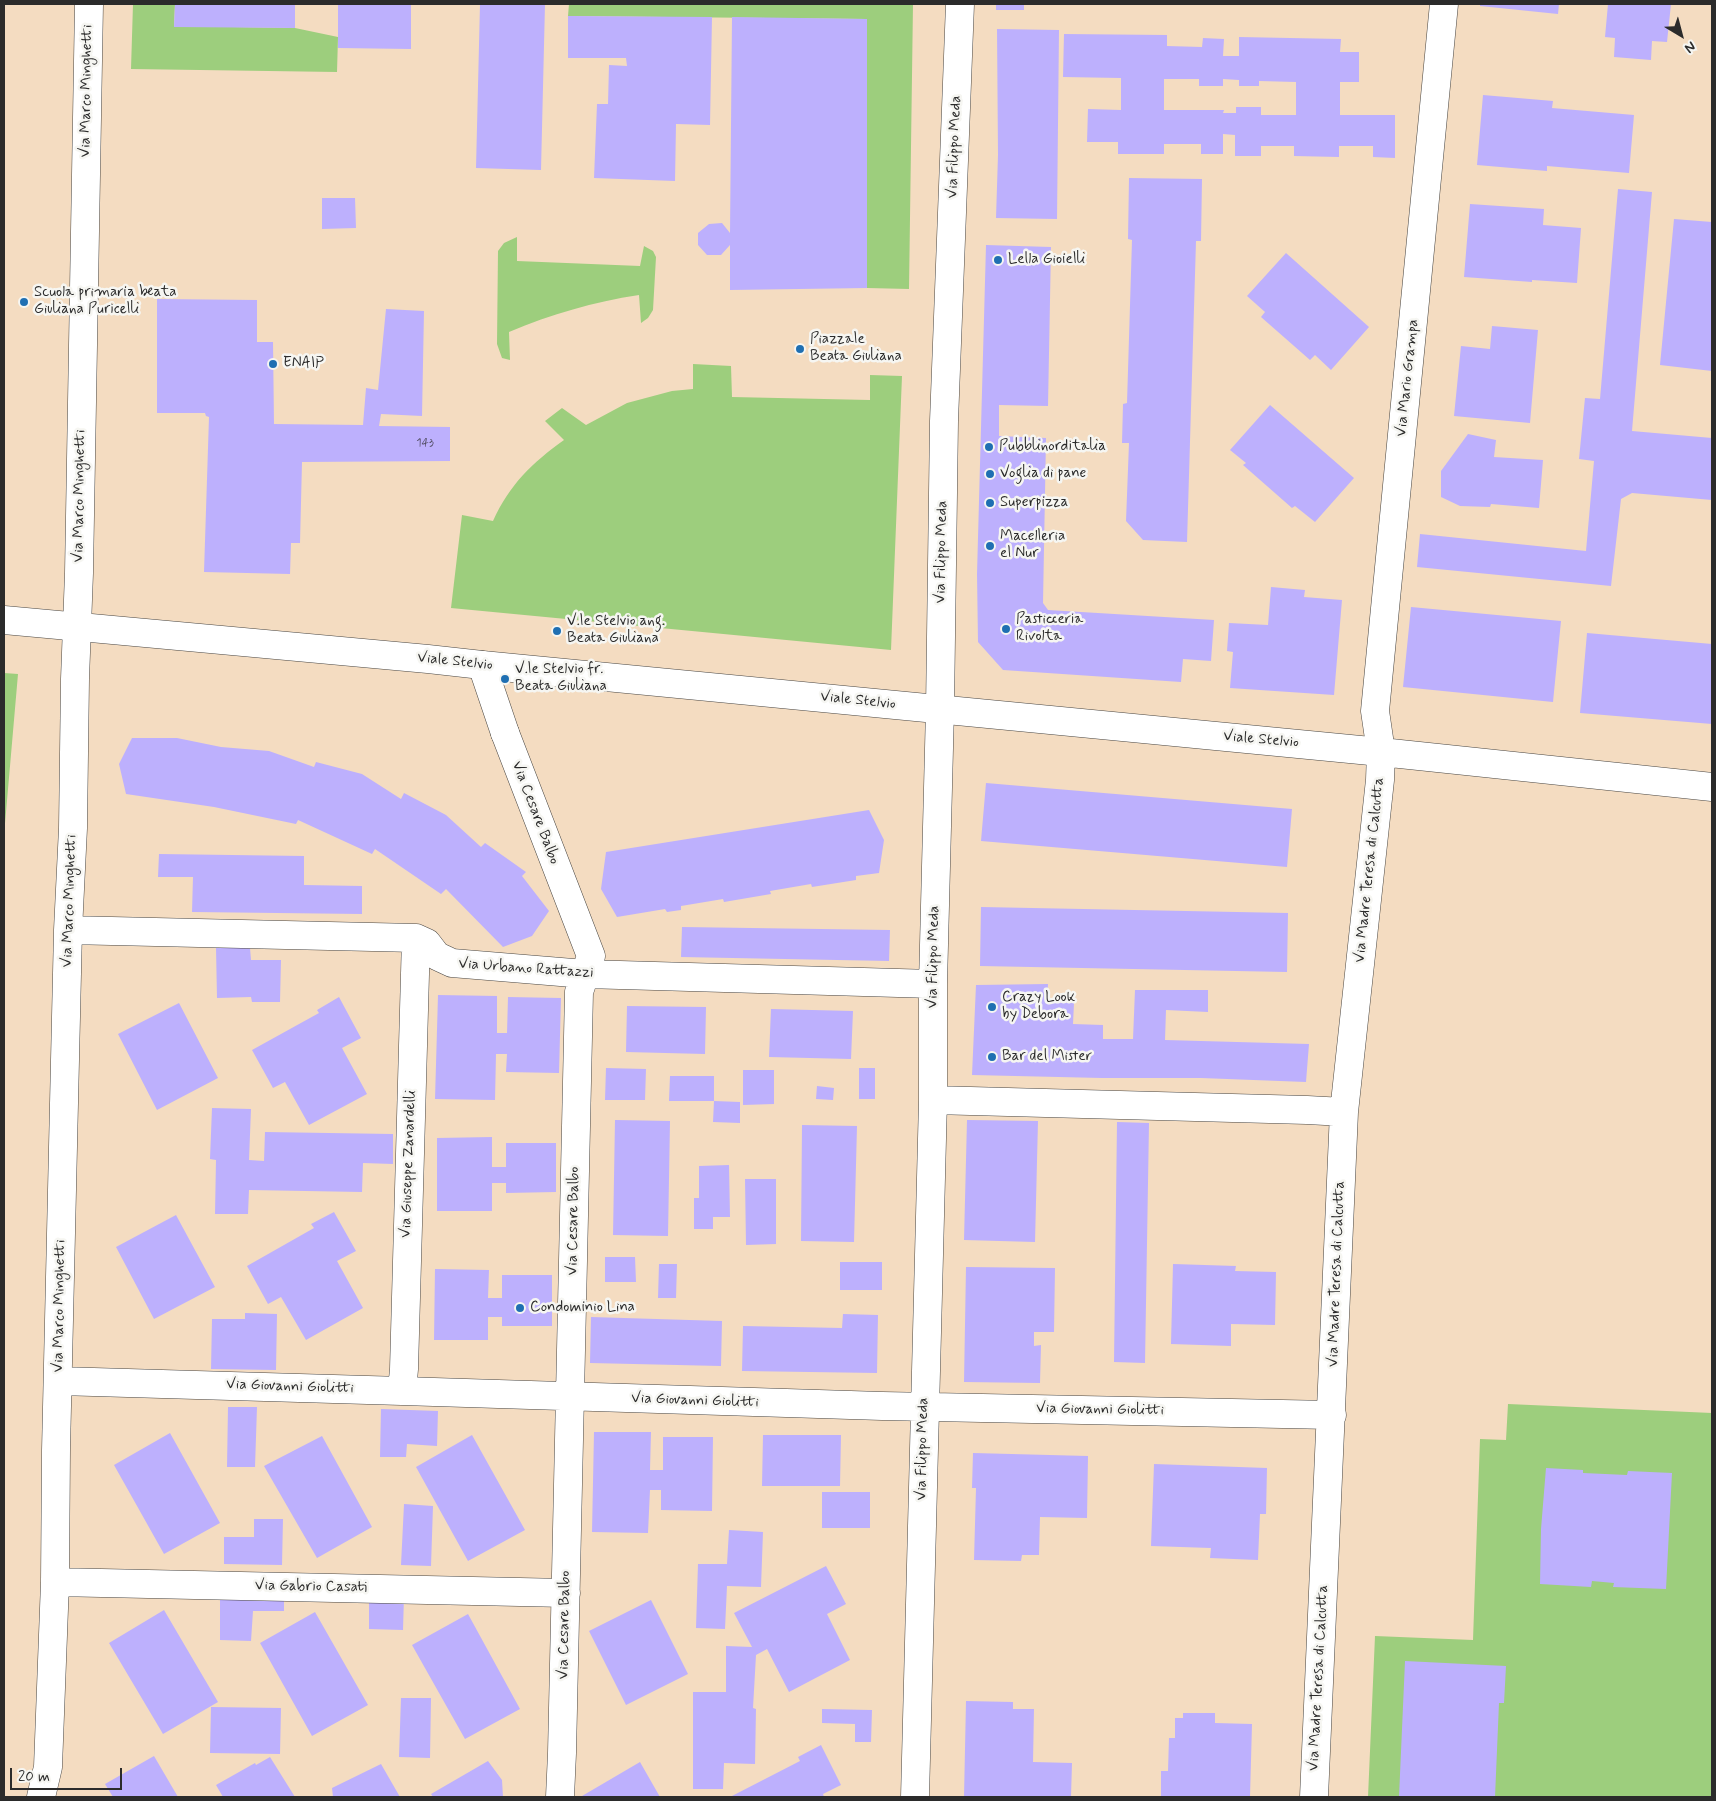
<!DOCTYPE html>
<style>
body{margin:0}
#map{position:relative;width:1716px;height:1801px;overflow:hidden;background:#f4dcc1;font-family:Mynerve,sans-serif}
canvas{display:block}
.frame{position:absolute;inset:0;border:5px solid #2b2b2b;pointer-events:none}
.north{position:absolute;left:1656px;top:10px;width:50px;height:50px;-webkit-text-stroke:4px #f6f6f2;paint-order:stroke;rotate:143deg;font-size:14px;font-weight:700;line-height:20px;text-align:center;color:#2b2b2b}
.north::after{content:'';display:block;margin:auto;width:18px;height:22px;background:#2b2b2b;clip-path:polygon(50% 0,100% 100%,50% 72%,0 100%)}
.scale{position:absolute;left:10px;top:1768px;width:112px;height:22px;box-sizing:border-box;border:2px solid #2b2b2b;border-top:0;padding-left:6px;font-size:15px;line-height:18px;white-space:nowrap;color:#2b2b2b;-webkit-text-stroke:4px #f6f6f2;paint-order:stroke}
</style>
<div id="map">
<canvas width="1716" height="1801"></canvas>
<div class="frame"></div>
<div class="north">N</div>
<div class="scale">20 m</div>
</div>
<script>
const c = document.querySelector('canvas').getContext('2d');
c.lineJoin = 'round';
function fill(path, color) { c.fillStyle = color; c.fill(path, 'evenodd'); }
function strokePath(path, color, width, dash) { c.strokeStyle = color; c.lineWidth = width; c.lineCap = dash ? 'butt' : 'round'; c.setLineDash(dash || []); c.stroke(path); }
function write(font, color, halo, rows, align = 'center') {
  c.font = font + ' Mynerve,sans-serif'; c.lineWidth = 5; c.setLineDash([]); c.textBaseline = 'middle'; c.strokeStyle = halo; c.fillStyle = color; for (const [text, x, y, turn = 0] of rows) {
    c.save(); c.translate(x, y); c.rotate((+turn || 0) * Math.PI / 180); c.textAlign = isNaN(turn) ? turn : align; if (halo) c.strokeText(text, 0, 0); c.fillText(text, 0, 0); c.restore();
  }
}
const green = new Path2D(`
 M133,4H175L174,26L295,28L338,37L337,72L131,69Z
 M569,4H913L909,289L867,288L866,19L568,16Z
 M517,237V261L640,266L644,246L653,251L656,257L653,310L648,318L641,323L639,295C593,302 552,314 509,332L510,360L502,358L497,344L498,251L504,243Z
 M693,364L731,366L732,397L870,400V375L902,376L891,650L451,608L462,515L493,521C510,484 532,463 564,440L545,421L562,408L586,425L627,403L672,391L693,389Z
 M4,673L18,674L4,835Z
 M1508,1404L1712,1413V1797H1368L1375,1636L1473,1640L1480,1439L1506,1440Z`);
const building = new Path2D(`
 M175,4H295V28L174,27Z
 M338,4H411V49L338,48Z
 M480,4H545L541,170L476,168Z
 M996,4H1024V10H996Z
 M1480,4H1559L1558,14L1480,6Z
 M1608,4H1671L1667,42L1652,41L1651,60L1614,57L1615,38L1605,37Z
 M568,16L712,17L710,125L676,124L675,181L594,178L597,104H608L609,65L627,66L626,58H568Z
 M732,17L867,19V288L730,290V245L721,255H707L698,245V233L709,224L722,223L730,233Z
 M997,29L1059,30L1057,219L996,218L998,155Z
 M1064,34L1167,35V46L1202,47L1203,38L1224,39L1223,56H1239V37L1341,39L1340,52H1359V82H1340V115H1395V158L1373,157V146H1339V157L1294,156V146H1261V156H1235V135L1223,134V154H1201V144H1164V154H1118V142H1087L1088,109L1121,110V78L1063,77ZM1164,79H1199V86H1223V79L1239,80V86H1259V81L1296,82V115H1261V107H1236V113H1223L1224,110H1164Z
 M1483,95L1553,101L1552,108L1634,115L1629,173L1547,166V171L1477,165Z
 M1129,178L1202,179L1201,241H1196L1187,542L1143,540L1126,521L1129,443H1122L1123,404L1127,403L1132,240L1128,239Z
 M1618,189L1652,192L1632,431L1712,438V500L1632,493L1621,499L1611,586L1417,567L1420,534L1586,551L1594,461L1579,459L1585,398L1600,399Z
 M322,198H355L356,228L322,229Z
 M1470,204L1544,209L1543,225L1581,228L1577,283L1532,280V282L1464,277Z
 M1674,219L1712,222V371L1660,365Z
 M986,245L1051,247L1048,406L999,405V436L1046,438L1043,603L1048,610L1214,620L1211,661L1183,659L1181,682L1003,670L978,642L977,574Z
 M1286,253L1369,327L1331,370L1315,355L1310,360L1261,317L1265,312L1247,296Z
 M157,299L257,300V342H273L274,424L363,425L366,388L378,390L386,309L424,311L422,416L381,414L379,426L450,427V461L302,462L300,543H291L290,574L204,572L209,417L206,416L205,413H157Z
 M1492,326L1538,330L1530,423L1454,416L1461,346L1490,349Z
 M1270,405L1354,478L1315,522L1295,506L1292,508L1243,465L1246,463L1230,450Z
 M1468,434L1496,440L1494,457L1543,460L1539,508L1491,504L1490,507L1460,506L1441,497V471Z
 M1271,587L1305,590L1304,597L1342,600L1334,695L1230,688L1233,652L1227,651L1229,623L1268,625Z
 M1411,607L1561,621L1553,702L1403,687Z
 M1587,633L1712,644V724L1580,713Z
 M132,738H177L221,747L269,751L314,767L316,762L362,774L401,799L404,793L446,815L481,847L485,843L526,872L522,876L549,911L532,936L503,947L446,889L441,894L375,849L372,854L298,820L296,824L214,807L126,794L119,764Z
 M986,783L1292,809L1287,867L981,841Z
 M869,810L884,840L879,873L856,876V880L812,887L811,884L770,891L771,894L724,902L723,899L681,906V910L667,912L665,909L617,917L601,889L606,852Z
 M159,854L304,856V885L362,886V914L192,912L193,877H158Z
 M981,907L1288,913L1287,972L980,966Z
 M682,927L890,930L889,961L681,957Z
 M216,948H250L251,960H281L280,1002H252L251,997L217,998Z
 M1048,984L1047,1002L1074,1003L1073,1024L1103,1025V1039H1133L1135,990H1208V1012L1166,1010L1165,1040L1309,1044L1306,1082L1201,1078H1102L972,1075L976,985Z
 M438,995L497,996V1033H507L508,997L561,998L559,1073L506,1072L507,1054H496L495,1100L435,1099Z
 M339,997L361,1038L342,1048L367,1094L309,1125L285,1082L273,1088L252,1050L319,1013L317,1010Z
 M179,1003L218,1078L157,1110L118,1034Z
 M627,1006L706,1007L705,1054L626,1052Z
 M771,1009L853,1011L851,1059L769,1057Z
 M606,1068L646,1069L645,1100H605Z
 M859,1068H875V1099H859Z
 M743,1070H774V1104L743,1105Z
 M670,1076H714V1101H669Z
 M817,1086L834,1088L833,1100L816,1099Z
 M714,1101L740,1102V1123L713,1122Z
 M212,1108L251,1109L249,1160L264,1161L265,1132L393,1134V1164L363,1163L362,1192L249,1190L248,1214H215L216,1160L210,1159Z
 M615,1120L670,1121L668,1236L613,1235Z
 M967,1120L1038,1121L1035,1242L964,1240Z
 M1117,1122L1149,1123L1145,1363L1114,1362Z
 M802,1125L857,1126L854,1242L801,1241Z
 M492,1137V1167H506V1143H556V1192L506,1193V1183H492V1211H437V1138Z
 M729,1165L730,1217H713V1229H694V1198H699V1166Z
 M745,1179H776V1244L746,1245Z
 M334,1212L356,1251L337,1261L363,1308L306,1340L281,1297L268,1304L247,1266L314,1228L311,1224Z
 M176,1215L215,1287L154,1319L116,1247Z
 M605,1257H635L636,1282H605Z
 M840,1262H882V1290H840Z
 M659,1264H677L676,1298H658Z
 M1173,1264L1236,1266L1235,1271L1276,1272L1275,1325L1231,1324V1346L1171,1344Z
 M966,1267L1055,1268L1054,1332H1034V1346L1041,1345L1040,1383L964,1382Z
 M435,1269L489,1270L488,1298H502V1275H552V1326H502V1317H488V1340H434Z
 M245,1313L277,1314L276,1370L211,1369L212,1319H245Z
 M843,1314L878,1315L877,1373L742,1371L743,1326L842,1328Z
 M591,1317L722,1321L721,1366L590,1363Z
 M228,1407H257L255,1467H227Z
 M381,1409L438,1411L437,1446L407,1444L406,1457H380Z
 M594,1432H651L650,1470H663V1437H713L712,1511L661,1510V1490H650L648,1533L592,1532Z
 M170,1433L220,1523L164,1554L114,1465Z
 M472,1435L525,1530L468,1561L416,1467Z
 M763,1435H841L840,1486H762Z
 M322,1436L372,1527L317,1558L264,1466Z
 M973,1453L1088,1456L1087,1518L1040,1517L1039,1555H1022L1021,1561L974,1560L976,1488H972Z
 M1154,1464L1267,1468L1266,1514H1260L1258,1560L1210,1558L1211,1548L1151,1546Z
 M1546,1468L1583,1470V1473L1627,1475L1628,1471L1672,1473L1666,1589L1613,1587L1614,1583L1592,1581L1591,1587L1540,1584L1541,1529Z
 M822,1492H870V1528H822Z
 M404,1504L433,1506L431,1566L401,1565Z
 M254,1519H283L282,1565L224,1564V1537H254Z
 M729,1530L763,1532L761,1587L727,1586L725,1629L696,1628L698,1564H727Z
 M826,1566L846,1604L827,1614L850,1660L789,1692L767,1649L756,1655L753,1708L756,1709L755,1764L724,1763L723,1789H693V1692H726V1646L752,1647L734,1613Z
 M220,1593L284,1594V1611H253L251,1641L220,1640Z
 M369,1595L404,1596L403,1630L369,1629Z
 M651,1600L688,1674L626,1705L589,1631Z
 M164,1610L218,1702L163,1734L109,1643Z
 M315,1612L368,1705L312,1736L260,1643Z
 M468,1614L520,1709L465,1739L412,1645Z
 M1405,1661L1506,1666L1504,1703H1499L1495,1797H1399Z
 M401,1698H431L430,1758L399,1757Z
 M966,1701L1013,1702V1709H1034L1033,1762L1072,1763L1071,1797H964Z
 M211,1707L281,1708L280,1754L210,1753Z
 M822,1709L872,1710L871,1742H855V1724L822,1723Z
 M1183,1713H1215V1723L1252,1724L1250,1797H1161V1771H1168L1169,1738H1175V1718H1183Z
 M821,1745L841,1785L823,1794L824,1797H730L800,1761L798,1757Z
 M154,1756L178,1797H113L105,1784Z
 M270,1757L295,1797H223L216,1785L255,1763L256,1765Z
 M488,1761L502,1780L503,1797H433L431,1794Z
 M640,1762L660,1797H582V1796Z
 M381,1764L400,1797H333L332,1788Z`);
const pedestrian = new Path2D(`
 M482,665L505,733`);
const minor = new Path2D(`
 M505,733L591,956L579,992L562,1753L560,1797
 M1381,752L1712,787
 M68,930L416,938L427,943L437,956L452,963L585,974L933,984
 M933,1100L1307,1110L1344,1112
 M59,1381L402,1391L882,1406L1332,1415
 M402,1391L404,1369L416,938
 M55,1582L566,1593
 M41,1797L48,1767L55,1582L56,1450L68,930L73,828L75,679L79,573L89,4
 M915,1797L933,1100V984L940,709L944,421L960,4
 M1314,1797L1344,1112L1380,780L1381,752L1375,711L1444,4`);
const tertiary = new Path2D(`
 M4,620L428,659L482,665L1381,752`);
const markers = [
 [998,260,5,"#1f6fb2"],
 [24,302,5,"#1f6fb2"],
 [800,349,5,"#1f6fb2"],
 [273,364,5,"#1f6fb2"],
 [989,447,5,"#1f6fb2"],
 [990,474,5,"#1f6fb2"],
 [990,503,5,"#1f6fb2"],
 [990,546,5,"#1f6fb2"],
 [1006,629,5,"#1f6fb2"],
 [557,631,5,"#1f6fb2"],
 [505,679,5,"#1f6fb2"],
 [992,1007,5,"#1f6fb2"],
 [992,1057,5,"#1f6fb2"],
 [520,1308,5,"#1f6fb2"]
];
const numberNames = [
 ["143",425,443]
];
const streetNames = [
 ["Via Marco Minghetti",87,91,-89],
 ["Via Filippo Meda",955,147,-88],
 ["Via Mario Grampa",1408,378,-84],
 ["Via Marco Minghetti",80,496,-89],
 ["Via Filippo Meda",942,552,-89],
 ["Viale Stelvio",455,662,6],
 ["Viale Stelvio",858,701,6],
 ["Viale Stelvio",1261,740,5],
 ["Via Cesare Balbo",535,813,69],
 ["Via Madre Teresa di Calcutta",1370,870,-84],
 ["Via Marco Minghetti",70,901,-88],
 ["Via Filippo Meda",934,957,-89],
 ["Via Urbano Rattazzi",526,969,4],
 ["Via Giuseppe Zanardelli",409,1164,-88],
 ["Via Cesare Balbo",574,1221,-89],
 ["Via Madre Teresa di Calcutta",1337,1274,-88],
 ["Via Marco Minghetti",60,1306,-89],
 ["Via Giovanni Giolitti",290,1387,2],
 ["Via Giovanni Giolitti",695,1401,2],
 ["Via Giovanni Giolitti",1100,1410,1],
 ["Via Filippo Meda",923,1449,-89],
 ["Via Gabrio Casati",311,1587,1],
 ["Via Cesare Balbo",565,1625,-89],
 ["Via Madre Teresa di Calcutta",1319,1678,-87]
];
const poiNames = [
 ["Lella Gioielli",1008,260],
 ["Scuola primaria beata",34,293],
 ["Giuliana Puricelli",34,310],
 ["Piazzale",810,340],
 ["Beata Giuliana",810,357],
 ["ENAIP",283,364],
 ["Pubblinorditalia",999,447],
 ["Voglia di pane",1000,474],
 ["Superpizza",1000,503],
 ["Macelleria",1000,537],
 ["el Nur",1000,554],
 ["Pasticceria",1016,620],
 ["Rivolta",1016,637],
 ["V.le Stelvio ang.",567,622],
 ["Beata Giuliana",567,639],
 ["V.le Stelvio fr.",515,670],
 ["Beata Giuliana",515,687],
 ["Crazy Look",1002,998],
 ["by Debora",1002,1015],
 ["Bar del Mister",1002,1057],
 ["Condominio Lina",530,1308]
];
fill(green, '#9dce7d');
fill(building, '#bdb0fd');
strokePath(pedestrian, '#494642', 29);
strokePath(minor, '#494642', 29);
strokePath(tertiary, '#494642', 29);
strokePath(pedestrian, '#fff', 28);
strokePath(minor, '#fff', 28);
strokePath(tertiary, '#fff', 28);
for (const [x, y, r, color] of markers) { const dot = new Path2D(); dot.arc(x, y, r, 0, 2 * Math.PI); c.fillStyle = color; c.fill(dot); strokePath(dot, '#f6f6f2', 2); }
write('12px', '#504c60', null, numberNames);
write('15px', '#2b2b2b', '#f6f6f2', streetNames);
write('15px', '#2b2b2b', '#f6f6f2', poiNames, 'left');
</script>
